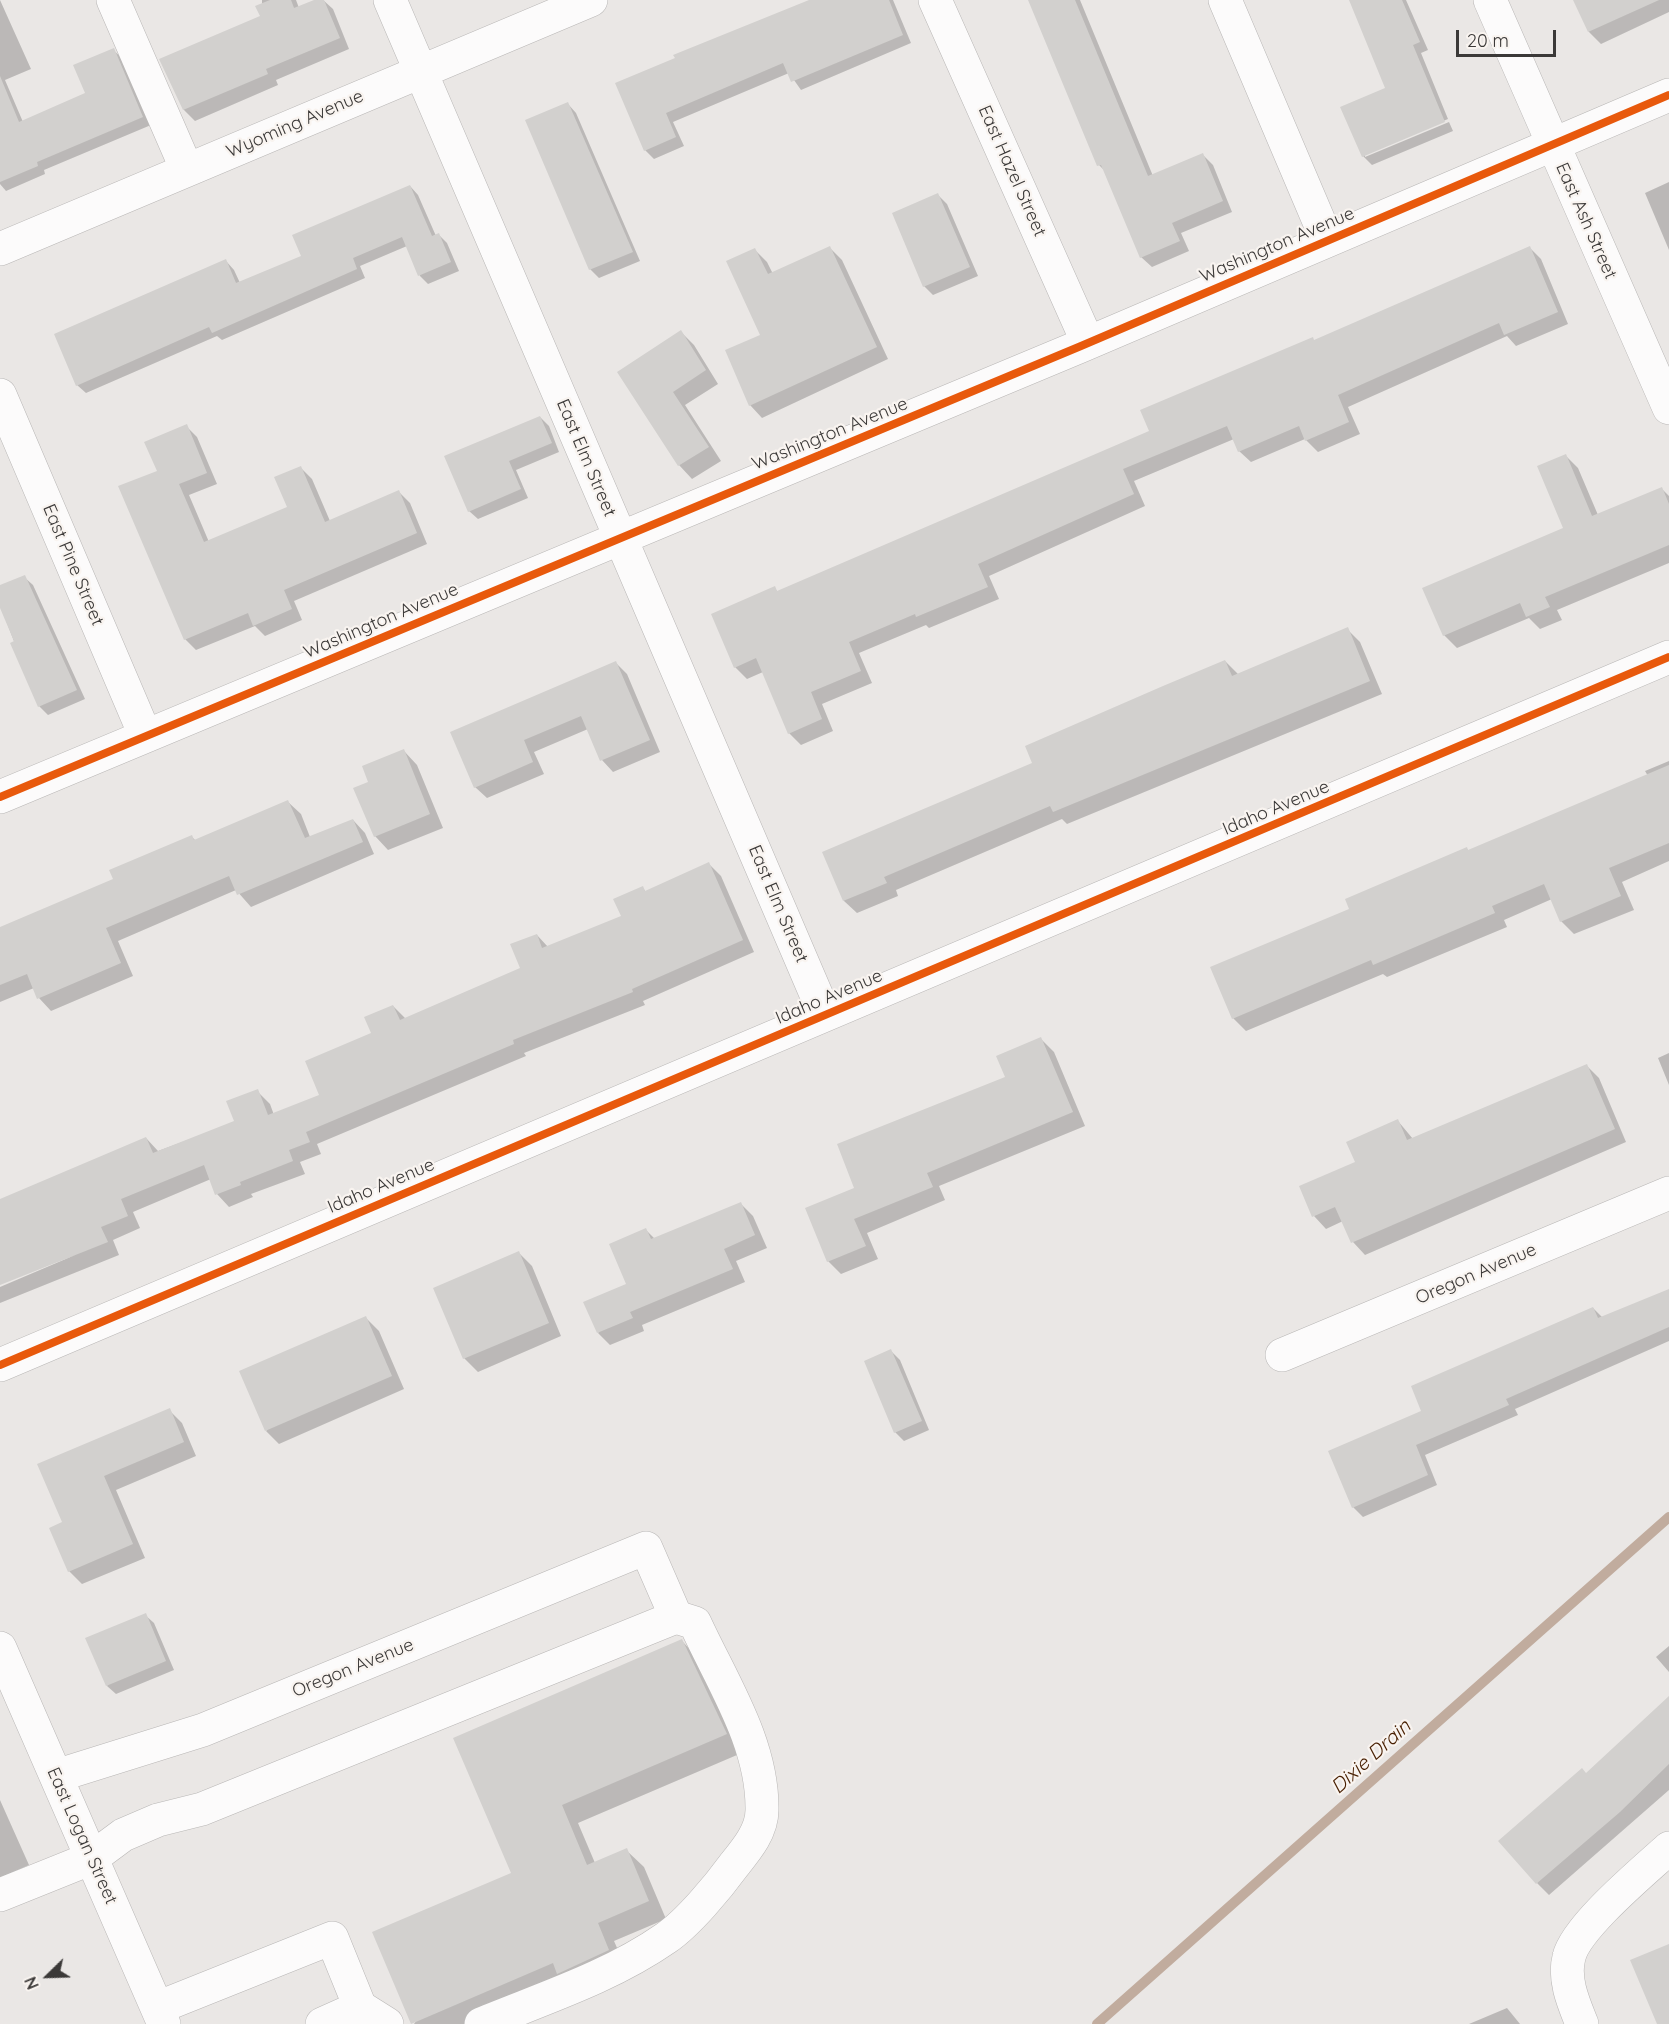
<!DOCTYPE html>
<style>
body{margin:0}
#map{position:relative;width:1669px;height:2024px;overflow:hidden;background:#eae7e5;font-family:Quicksand,sans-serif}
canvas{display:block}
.north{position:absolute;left:18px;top:1946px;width:60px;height:60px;-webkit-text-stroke:4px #f9f4f0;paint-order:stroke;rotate:247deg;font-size:16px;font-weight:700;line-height:24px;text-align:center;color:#3b3938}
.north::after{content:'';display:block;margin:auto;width:21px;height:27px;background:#3b3938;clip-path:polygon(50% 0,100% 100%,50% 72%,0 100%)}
.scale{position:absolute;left:1456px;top:30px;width:100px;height:27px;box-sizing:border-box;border:3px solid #3b3938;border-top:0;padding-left:8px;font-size:18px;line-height:21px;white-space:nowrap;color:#3b3938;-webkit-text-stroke:4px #f9f4f0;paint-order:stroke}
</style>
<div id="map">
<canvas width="1669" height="2024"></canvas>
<div class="north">N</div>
<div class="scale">20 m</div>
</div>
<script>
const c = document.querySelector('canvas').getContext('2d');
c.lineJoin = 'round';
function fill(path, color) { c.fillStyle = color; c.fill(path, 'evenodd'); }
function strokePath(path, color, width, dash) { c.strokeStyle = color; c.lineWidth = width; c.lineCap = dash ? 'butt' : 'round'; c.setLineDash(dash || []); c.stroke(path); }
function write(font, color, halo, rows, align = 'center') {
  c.font = font + ' Quicksand,sans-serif'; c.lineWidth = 4.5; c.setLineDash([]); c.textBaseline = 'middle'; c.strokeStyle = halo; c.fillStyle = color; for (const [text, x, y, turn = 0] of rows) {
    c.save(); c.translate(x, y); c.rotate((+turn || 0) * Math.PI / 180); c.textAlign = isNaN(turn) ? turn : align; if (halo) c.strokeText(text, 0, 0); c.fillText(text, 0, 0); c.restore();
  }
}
const shadow = new Path2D(`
 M0,0L31,69L5,80L23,122L87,94L113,50L122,58L151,125L44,170L45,174L6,191L0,184Z
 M262,0H296L299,8L323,0L333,9L349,49L276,80L278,85L195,121L184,110L161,59L262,17Z
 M819,0H893L911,43L801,90L789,73L673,122L684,146L654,159L645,150L617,84Z
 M1030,0H1080L1153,176L1203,155L1213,165L1232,212L1181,233L1189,251L1152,267L1141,257L1105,171L1099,165Z
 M1350,0H1406L1428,50L1421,53L1448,119L1365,154V157L1449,122L1453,131L1372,165L1363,156L1387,88Z
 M1575,0H1669V12L1601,44L1589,32Z
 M568,104L576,113L640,261L599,278L590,269Z
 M1669,182V250L1645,193Z
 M410,186L418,195L436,236L439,235L447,243L459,271L428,284L420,276L407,246L360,266L365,278L222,340L217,336L86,393L77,385L226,261L234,270L240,283L303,257Z
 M938,195L947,204L978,276L933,295L924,286Z
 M1529,247L1541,259L1568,324L1516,346L1507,336L1348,407L1360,434L1318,452L1305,439L1251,462L1239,451L1234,439L1134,481L1145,506L989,576L999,599L929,628L926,625L859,653L872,683L822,704L833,731L801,745L789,733L763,672L747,679L735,667L774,588L778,592L1151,432L1315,341Z
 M830,248L842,260L888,359L762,418L750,405L762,336L755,250L767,262L773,274Z
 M681,332L694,345L718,384L685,405L721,461L692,479L679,465L619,372Z
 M540,417L549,426L559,452L516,470L528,498L478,519L469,511Z
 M186,426L197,437L217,484L189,495L209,542L289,508L301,468L312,479L330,521L399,492L410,503L427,544L294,601L302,620L265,636L255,626L196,650L185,639L159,471Z
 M1565,455L1578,468L1598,515L1662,489L1669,496V563L1557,610L1562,620L1540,629L1529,618L1457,648L1444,635L1565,529Z
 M24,577L33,585L85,699L48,715L39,706L0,605V587Z
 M1347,629L1360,642L1382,694L1067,824L1062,819L896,890L898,896L857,913L844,901L824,853L1034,764L1225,661L1239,675Z
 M616,663L627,674L660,752L613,772L602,760L588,729L534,752L544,774L487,798L475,787L452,733Z
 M404,751L417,765L443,828L388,850L375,836L370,783Z
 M1669,761V861L1622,882L1634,910L1574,934L1561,921L1552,899L1504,920L1507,927L1387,977L1383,974L1246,1031L1233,1018L1351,910L1467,849L1470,852L1648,776L1645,771Z
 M288,802L301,814L310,837L353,820L365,833L374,854L251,907L236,890L118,941L133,976L51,1011L39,998L34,988L0,1002V937L115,880L192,837L196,841Z
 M709,864L721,876L754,952L643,1001L645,1005L524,1053L526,1056L317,1144L321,1154L300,1162L305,1174L251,1194L253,1197L229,1207L217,1194L211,1179L133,1212L140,1228L113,1240L119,1255L0,1303V1287L75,1255L0,1283V1200L146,1138L158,1151L236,1122L257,1091L270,1104L274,1115L321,1096L393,1006L406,1019L522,969L537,935L548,947L623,917L643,888L646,892Z
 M1041,1039L1054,1052L1085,1126L939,1186L945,1200L867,1233L878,1259L841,1274L828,1261L856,1188L1007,1078Z
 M1669,1053V1085L1658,1058Z
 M1587,1066L1599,1078L1626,1142L1365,1255L1353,1242L1343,1221L1326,1229L1314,1216L1357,1163L1398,1121L1413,1139Z
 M741,1204L753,1216L767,1248L736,1261L745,1282L642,1325L644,1331L610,1345L598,1333L628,1285L646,1230L655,1239Z
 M519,1253L532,1266L561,1336L478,1372L464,1358Z
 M1669,1291V1341L1515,1409L1518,1415L1425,1455L1437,1485L1363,1517L1353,1507L1423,1412L1593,1308L1603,1318Z
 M366,1318L379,1331L404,1389L279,1444L266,1431Z
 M891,1351L900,1360L929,1430L904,1441L895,1432Z
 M169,1410L182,1423L196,1456L116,1490L145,1558L82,1584L69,1571L64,1523L39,1465Z
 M145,1615L154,1623L174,1670L116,1694L107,1686Z
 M682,1641L699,1659L744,1752L578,1823L595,1863L626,1850L644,1867L666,1919L614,1941L626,1968L469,2024H414L513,1874L455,1738Z
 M1669,1646V1672L1656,1657Z
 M1669,1698V1790L1549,1895L1537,1883L1586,1775Z
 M0,1800L29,1865L0,1878Z
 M1507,2008L1520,2024H1469Z`);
const stream = new Path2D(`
 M1097,2024L1669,1517`);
const building = new Path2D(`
 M270,0H291L294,8L314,0H324L340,38L266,69L268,74L183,110L159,59L260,16L255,6Z
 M809,0H889L903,35L791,82L783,63L666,113L676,137L644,151L615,83L675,58L673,55Z
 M1028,0H1075L1148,176L1203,153L1223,201L1172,223L1180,241L1140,258L1101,165L1097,166Z
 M1349,0H1402L1420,42L1413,45L1445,122L1362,157L1340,107L1385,88Z
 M1573,0H1659L1588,32Z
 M114,48L143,117L37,162L38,166L0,182V76L19,122L85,93L73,65Z
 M568,102L633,252L589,270L525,120Z
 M410,185L432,236L439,233L451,262L418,276L402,237L353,258L357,269L212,333L209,327L76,386L54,334L226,259L236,283L301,256L292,235Z
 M938,193L970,267L923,287L892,213Z
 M830,246L877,347L749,406L725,350L760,335L726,261L755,248L768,274Z
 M1530,246L1558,312L1504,335L1499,323L1338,395L1349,422L1305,441L1299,426L1238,452L1227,426L1123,469L1134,494L978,564L988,587L916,617L915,614L849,642L861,671L811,692L822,719L788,734L756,658L734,668L711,614L775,586L777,591L1149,431L1140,410L1313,337L1314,340Z
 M681,330L706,370L673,392L709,447L678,466L617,372Z
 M540,416L552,443L509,461L521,489L468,512L444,456Z
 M187,424L207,473L179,484L204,542L287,507L274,477L301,466L325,522L399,490L417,533L284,590L292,609L253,626L248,613L184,640L118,486L157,471L144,442Z
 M1566,454L1592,516L1662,487L1669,504V545L1545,597L1550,607L1526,617L1520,603L1443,636L1422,588L1563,528L1537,466Z
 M25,575L77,690L38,707L10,643L14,641L0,608V585Z
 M1348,627L1370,681L1053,812L1050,806L884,877L887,883L843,901L822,852L1032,763L1025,746L1163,686L1225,660L1232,676Z
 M616,661L650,740L600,761L581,716L524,740L533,762L474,788L450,732Z
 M404,749L430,814L374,837L353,788L368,782L362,766Z
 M1669,765V843L1609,868L1621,896L1560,922L1544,884L1492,906L1495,913L1373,965L1371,960L1232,1019L1210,967L1349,909L1345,899L1467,847L1468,850Z
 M288,800L305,838L353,819L363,842L237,895L229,876L106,928L121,963L37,999L27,974L0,985V927L113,879L109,870L192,835L194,840Z
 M709,862L743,940L632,989L633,992L513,1040L514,1044L306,1132L310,1142L289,1150L293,1161L240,1182L241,1185L215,1195L204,1165L121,1199L128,1216L101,1227L108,1242L0,1285V1199L146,1137L153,1153L234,1121L226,1101L258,1089L268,1115L319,1095L305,1061L371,1033L364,1017L393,1005L400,1020L520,968L510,944L537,934L542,948L621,916L613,899L643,886L645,891Z
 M1041,1037L1073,1112L927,1173L933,1187L854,1219L866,1246L827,1262L805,1208L854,1188L837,1144L1005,1077L996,1056Z
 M1587,1064L1615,1129L1351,1243L1335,1207L1312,1217L1299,1186L1355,1162L1346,1142L1398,1119L1407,1140Z
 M741,1202L755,1235L724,1249L733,1269L630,1312L633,1318L597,1333L583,1302L626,1284L609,1244L646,1228L651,1239Z
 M519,1251L549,1323L463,1359L433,1288Z
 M1669,1289V1327L1506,1399L1509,1405L1416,1445L1428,1475L1352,1508L1328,1451L1421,1411L1411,1386L1593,1307L1598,1318Z
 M366,1316L392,1376L265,1431L239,1371Z
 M891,1349L922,1421L894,1433L864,1361Z
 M170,1408L184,1442L104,1476L133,1544L68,1572L49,1528L62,1522L37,1464Z
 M146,1613L166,1661L106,1686L85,1638Z
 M682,1639L727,1734L562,1805L587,1865L627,1848L649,1901L598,1923L609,1950L557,1974L553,1963L411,2024L372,1932L511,1873L453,1738Z
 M1669,1696V1764L1620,1812L1536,1884L1498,1841L1582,1768L1586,1773Z
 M1669,1944V2024H1657L1630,1960Z`);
const minor = new Path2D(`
 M113,0L187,170
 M390,0L825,1015
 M935,0L1088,343
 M1225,0L1327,240
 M1490,0L1669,408
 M0,249L591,0
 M0,395L145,735
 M0,797L1081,346L1669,95
 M1282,1355L1669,1193
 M0,1365L1669,657
 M0,1648L164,2024
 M0,1895L92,1858L123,1835L158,1820L202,1809L676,1617L646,1548L203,1730L56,1776
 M157,2008L332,1938L360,2007
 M322,2024L360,2007L387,2024
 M481,2024C544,1998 610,1977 666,1938C688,1923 718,1887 734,1865C747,1849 762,1831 762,1810C763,1743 722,1682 695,1623L676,1617
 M1582,2024C1574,2004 1563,1980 1569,1957C1576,1927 1645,1870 1669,1848`);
const cycleway = new Path2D(`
 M0,797L1081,346L1669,95
 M0,1365L1669,657`);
const streetNames = [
 ["Wyoming Avenue",295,124,-23],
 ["East Hazel Street",1012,171,66],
 ["East Ash Street",1586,221,66],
 ["Washington Avenue",1277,245,-23],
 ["Washington Avenue",830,434,-22],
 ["East Elm Street",586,458,67],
 ["East Pine Street",73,565,67],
 ["Washington Avenue",381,621,-23],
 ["Idaho Avenue",1276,808,-23],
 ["East Elm Street",778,904,67],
 ["Idaho Avenue",829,997,-23],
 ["Idaho Avenue",381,1186,-23],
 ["Oregon Avenue",1476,1274,-23],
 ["Oregon Avenue",353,1668,-22],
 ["East Logan Street",82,1836,66]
];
const waterNames = [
 ["Dixie Drain",1371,1757,-42]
];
fill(shadow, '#0003');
strokePath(stream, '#c1ac9e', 10);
fill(building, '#d2d0ce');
strokePath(minor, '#b8b6b5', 34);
strokePath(minor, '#fcfbfb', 33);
strokePath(cycleway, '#e8590c', 8);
write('18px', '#3b3938', '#f9f4f0', streetNames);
write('italic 20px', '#481f01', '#f9f4f0', waterNames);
</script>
